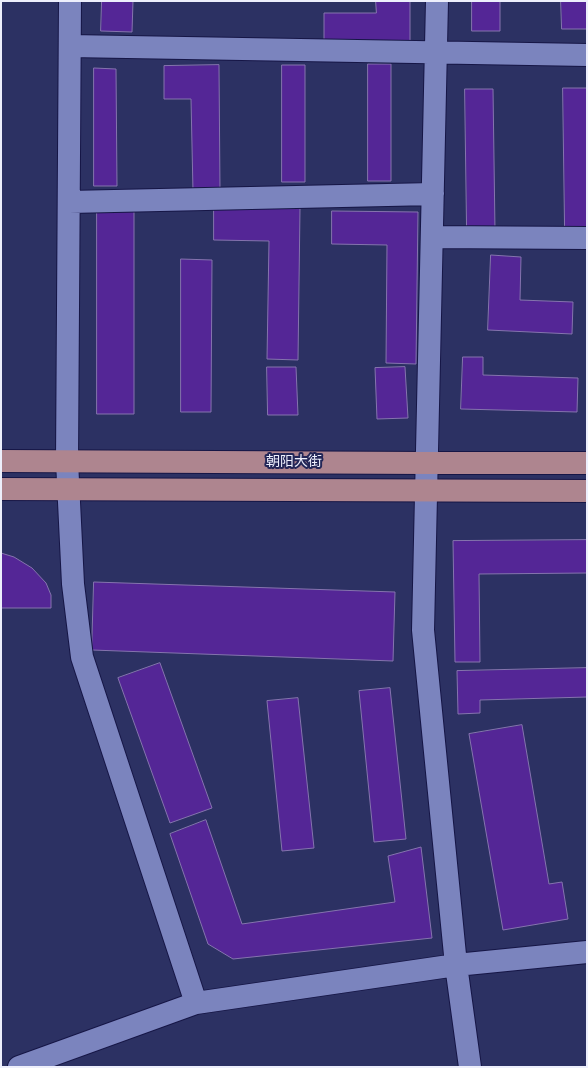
<!DOCTYPE html>
<meta charset="utf-8">
<style>
body{margin:0}
#map{position:relative;width:588px;height:1068px;overflow:hidden;background:#2c3163;font-family:Inter,sans-serif}
canvas{display:block}
.frame{position:absolute;inset:0;border:2px solid #edeffc;pointer-events:none}
</style>
<div id="map">
<canvas width="588" height="1068"></canvas>
<div class="frame"></div>
</div>
<script>
const c = document.querySelector('canvas').getContext('2d');
c.lineJoin = 'round';
function fill(path, color) { c.fillStyle = color; c.fill(path, 'evenodd'); }
function strokePath(path, color, width, dash) { c.strokeStyle = color; c.lineWidth = width; c.lineCap = dash ? 'butt' : 'round'; c.setLineDash(dash || []); c.stroke(path); }
function write(font, color, halo, rows, align = 'center') {
  c.font = font + ' Inter,"Noto Sans SC",sans-serif'; c.lineWidth = 4; c.setLineDash([]); c.textBaseline = 'middle'; c.strokeStyle = halo; c.fillStyle = color; for (const [text, x, y, turn = 0] of rows) {
    c.save(); c.translate(x, y); c.rotate((+turn || 0) * Math.PI / 180); c.textAlign = isNaN(turn) ? turn : align; if (halo) c.strokeText(text, 0, 0); c.fillText(text, 0, 0); c.restore();
  }
}
const building = new Path2D(`
 M102,1H133L132,32L101,31Z
 M376,1H410V42L324,41V13H376Z
 M472,1H500V31H472Z
 M561,1H587V29H562Z
 M368,64H391V181H368Z
 M219,65L220,191L193,192L191,99H164V66Z
 M282,65H305V182H282Z
 M94,68L116,69L117,186H94Z
 M563,88H587V230H565Z
 M465,89H493L495,231H467Z
 M214,206L300,208L298,360L267,359L269,241L214,240Z
 M97,209H134V414H97Z
 M332,211L418,212L416,364L386,363L387,245L332,244Z
 M491,255L521,257L520,300L573,302L572,334L488,330Z
 M181,259L212,260L211,412H181Z
 M463,357H483V375L578,378L577,412L461,409Z
 M267,367H296L298,415H268Z
 M405,367L408,418L377,419L375,368Z
 M587,540V573L479,574L480,662H455L453,541Z
 M1,553L14,557L32,568L46,583L51,595V608H1Z
 M94,582L395,592L393,661L92,650Z
 M160,663L212,808L170,823L118,678Z
 M587,668V697L480,700V713L458,714L457,671Z
 M390,688L406,839L374,842L359,691Z
 M298,698L314,848L282,851L267,701Z
 M522,725L549,884L562,882L568,919L503,930L469,734Z
 M206,820L242,924L395,902L388,856L421,847L432,938L233,959L208,944L170,834Z`);
const minor = new Path2D(`
 M70,1L67,461L73,584L82,657L196,1003
 M437,1L423,630L456,965L470,1067
 M70,46L587,55
 M69,202L433,194
 M432,237L587,238
 M19,1067L196,1003L456,965L587,952`);
const major = new Path2D(`
 M1,461L427,463H587
 M1,489L587,491`);
const streetNames = [
 ["朝阳大街",294,462]
];
fill(building, '#542696');
strokePath(building, '#8574ae', 1);
strokePath(minor, '#161646', 24);
strokePath(major, '#161646', 24);
strokePath(minor, '#7b84be', 22);
strokePath(major, '#ae858f', 22);
write('14px', '#edeffc', '#232657', streetNames);
</script>
